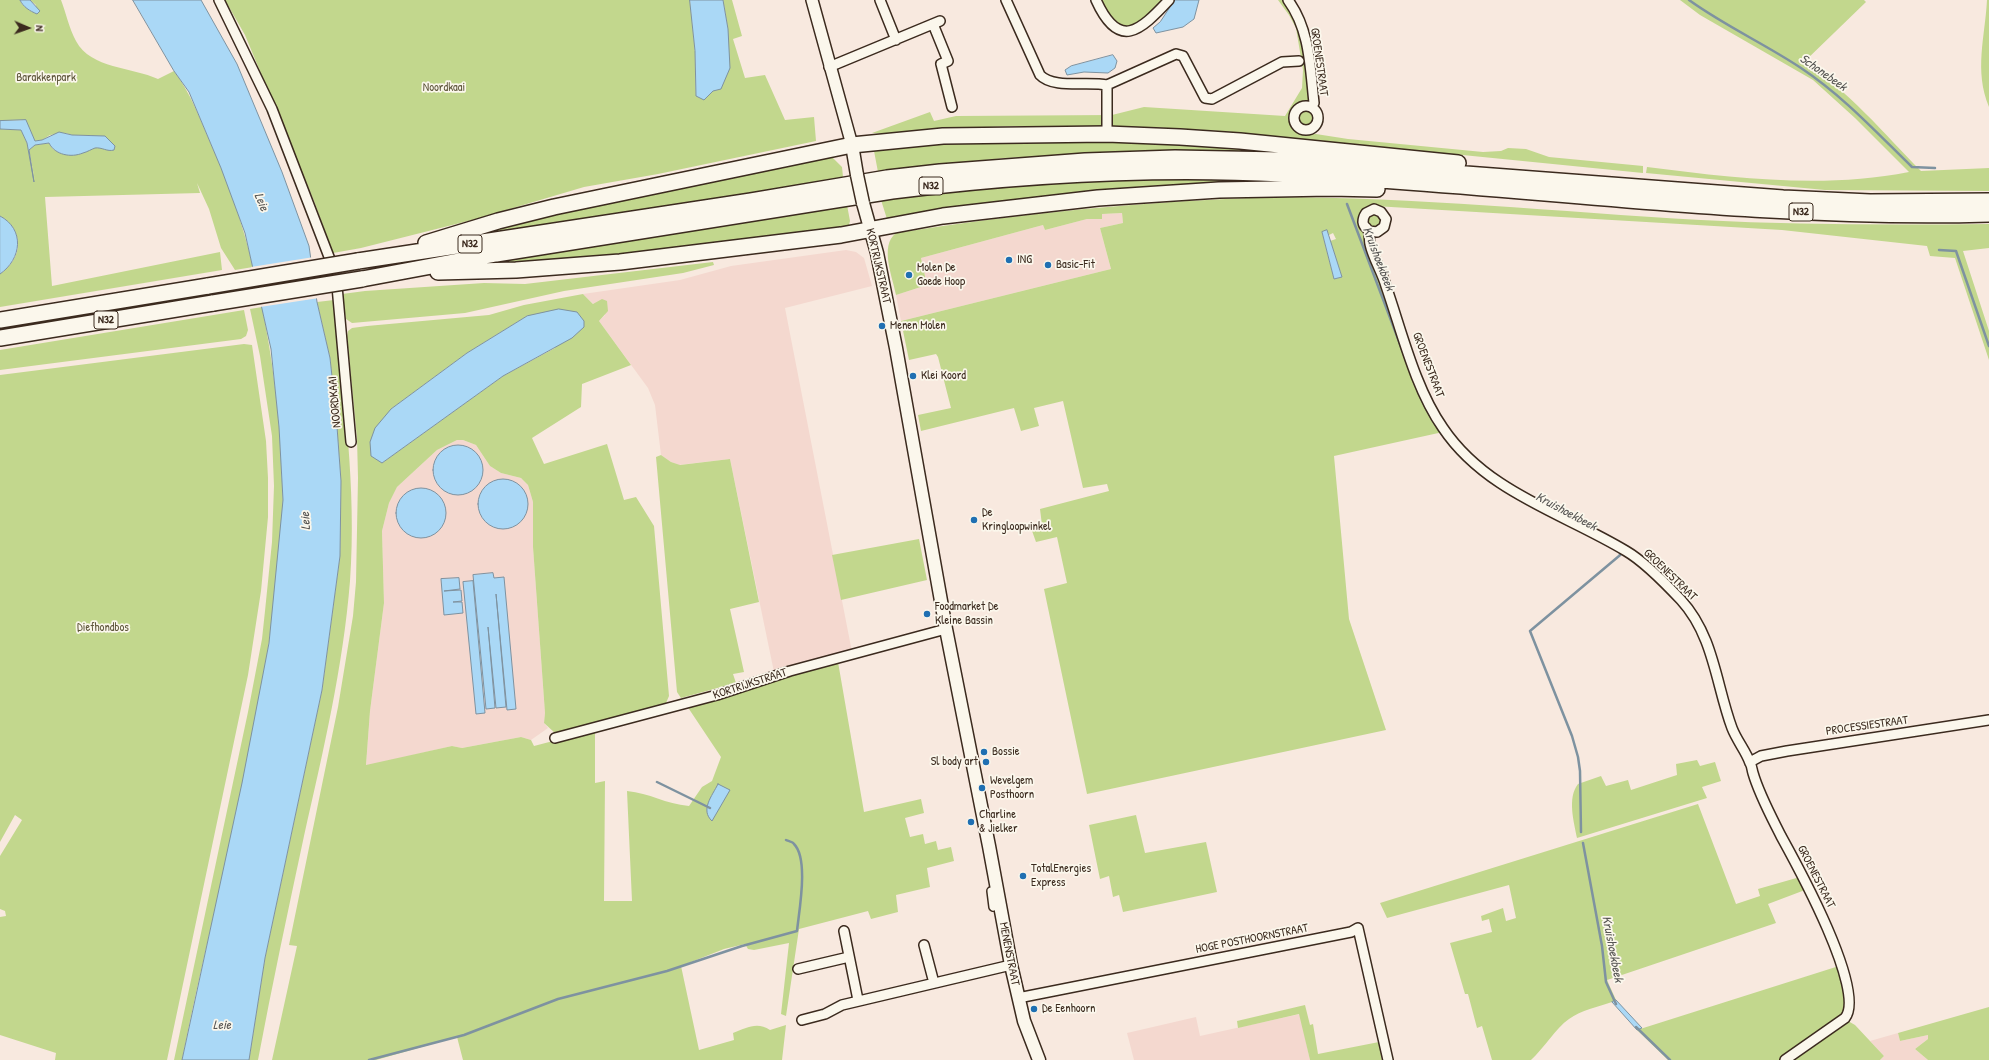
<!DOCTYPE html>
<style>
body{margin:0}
#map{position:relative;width:1989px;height:1060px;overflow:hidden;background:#f8e9df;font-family:"Patrick Hand",sans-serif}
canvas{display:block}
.north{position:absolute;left:8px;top:8px;width:40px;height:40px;-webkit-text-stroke:3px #fbf7ec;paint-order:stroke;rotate:92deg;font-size:11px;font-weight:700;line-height:16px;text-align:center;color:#3b2a1e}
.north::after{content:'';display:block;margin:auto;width:14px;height:18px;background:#3b2a1e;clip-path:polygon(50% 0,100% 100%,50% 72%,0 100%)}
</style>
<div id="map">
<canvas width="1989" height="1060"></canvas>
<div class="north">N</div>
</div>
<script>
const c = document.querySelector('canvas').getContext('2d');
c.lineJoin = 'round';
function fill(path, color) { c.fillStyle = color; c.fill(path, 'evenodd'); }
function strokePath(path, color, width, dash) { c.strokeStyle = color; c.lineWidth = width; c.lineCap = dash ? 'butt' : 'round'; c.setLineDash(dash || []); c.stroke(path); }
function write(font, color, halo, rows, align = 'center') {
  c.font = font + ' "Patrick Hand",sans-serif'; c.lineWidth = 3.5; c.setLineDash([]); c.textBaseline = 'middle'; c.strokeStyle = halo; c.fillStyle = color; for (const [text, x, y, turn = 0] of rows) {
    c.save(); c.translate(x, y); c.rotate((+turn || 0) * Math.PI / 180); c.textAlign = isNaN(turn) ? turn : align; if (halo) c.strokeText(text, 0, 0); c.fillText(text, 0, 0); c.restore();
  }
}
const built = new Path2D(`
 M1122,213L1123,223L1100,228L1111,269L901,321L896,295L927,285L921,258L1043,225L1045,230L1087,219H1101V214Z
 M846,250L856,252L864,258L872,286L785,308L852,652L774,672L730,459L679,465L671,462L661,455L655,405L648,388L599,321L605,315L583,294L680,280L731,266Z
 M457,440H463L476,445L490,466L501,473L521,478L528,485L533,502V547L545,713L544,723L548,728L531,740L521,737L462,748L452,746L366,766L370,711L384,603L382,531L389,503L397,487L437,450Z
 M1300,1014L1310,1060H1134L1127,1033L1196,1017L1200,1036Z
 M1898,1033L1900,1041L1928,1035V1039L1915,1049L1928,1060H1880L1884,1056L1870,1041Z`);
const green = new Path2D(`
 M0,0H20L22,4L32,12L36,5L30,0H61C66,13 69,28 76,41C91,69 132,67 158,79L174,71C191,94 199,116 210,142C228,182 243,224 253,267L235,270L221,248L209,209L197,183L200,193L45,197L52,286L220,252L222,270L0,307V274C23,259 25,230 0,216V129L21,130L27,143L35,181L29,150L35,145L49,143C54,154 65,154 75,155L92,135H72L65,133L50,135L42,140L34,141L25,120L0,121Z
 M225,0H690L695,51L696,96L708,95L713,91L728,29L723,0H732L742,36L733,39L745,78L765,75L785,120L814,117L816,141L658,174L584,187L476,219L361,248L333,253L314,201L245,35Z
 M1098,0H1164C1149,14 1139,31 1117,25Z
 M1278,0H1286L1303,35L1310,100L1294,110L1292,117L1295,128L1303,132L1348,139L1483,152L1501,151L1508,148L1526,149L1549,157L1643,166V173L1222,131L1146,127L1013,126L921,130L887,134L872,133L930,112L934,121L956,116L1112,115L1144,107L1285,116L1302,88L1303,70L1296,28L1289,15Z
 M1680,0H1864L1866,2L1803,63C1848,89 1884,134 1921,171L1989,168V191L1825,190L1646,173L1647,167C1734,178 1823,189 1909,172L1855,118L1813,80L1700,15Z
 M1987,0H1989V107C1974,70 1985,38 1987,0Z
 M1298 119a9 9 0 1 1 18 0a9 9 0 1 1-18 0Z
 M1089,137L1337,154L1125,153L1004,158L878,172L874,151L958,141Z
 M831,156L842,167L843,177L488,237L492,231L498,228L549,214Z
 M1191,178L1316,181L887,219L881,200C984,185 1087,180 1191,178Z
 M1273,197C1416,197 1558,212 1701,220C1797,225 1893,225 1989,224V248L1963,251L1989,331V360L1955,258L1930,256L1927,246L1782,230L1374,206L1361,224L1443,432L1334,456L1349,619L1386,730L1087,794L1044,589L1067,583L1057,537L1036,542L1031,528L1042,525L1040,509L1109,491L1107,484L1083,488L1063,401L1034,408L1039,426L1021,431L1014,408L921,431L918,415L951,408L938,357L936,354L909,360L901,321L1111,269L1100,228L1123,223L1122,213L1102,214V219H1087L1045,230L1043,225L921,258L927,285L896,295C893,278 879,246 896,233C1021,213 1147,201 1273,197ZM1327,231L1329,235L1333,233L1336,239L1330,241L1342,277L1334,279L1322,232Z
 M847,205L850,221L848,228L635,255L495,264L490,261Z
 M1369,212L1381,215L1382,225L1372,229L1365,219Z
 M713,262L714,265L683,273L564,291L465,313L352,323L346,319L342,294L365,291L484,283L525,284Z
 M583,294L593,304L602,299L607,301L608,311L599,321L631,365L582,384L581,407L532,438L544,464L607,444L624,500L636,497L654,526L669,696L666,703L555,733L544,723L545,713L533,547V502L528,485L521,478L501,473L490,466L476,445L463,440H457L437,450L397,487L389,503L382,531L384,603L370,711L366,765L452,746L462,748L521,737L531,740L534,746L595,730V783L605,781L604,901H632L627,791C650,793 665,804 689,806L702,787L712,781L721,757L687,706L838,662L864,812L921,799L924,813L905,818L910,837L923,834L925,844L936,841L938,850L951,847L954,861L927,868L930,887L896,895L898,912L871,919L868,911L799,929L786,1016L781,1014L789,943L754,950L748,949L745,944L724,949L681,966L699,1050L734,1040L733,1033C746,1028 757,1021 770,1030L786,1025L782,1060H463L457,1037L376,1060H272L297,946L289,945L338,707L353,616L356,582L358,478L357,438L347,337L348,331L352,328L367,326L489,315L524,305ZM527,316L555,348L503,376L382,463L391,409L467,353Z
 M334,300C343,393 357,488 350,581C343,668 323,752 304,836C288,911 272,985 258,1060H249L265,958L322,690L340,556L341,481L336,413L330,358L317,302Z
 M262,307C272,357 279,408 281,459C281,473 283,487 283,501C275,689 219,876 182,1060H174L248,712L262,639L265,611L272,542L274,486L272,436L260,356L250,309Z
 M244,310L248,330L246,336L241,339L0,370V350Z
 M244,344L252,345L266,441L268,478V517L261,591L248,675L167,1060H55L56,1053L0,1035V917L6,916L5,911L0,909V856L22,820L15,815L0,842V375Z
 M661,455L671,462L680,465L730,459L759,602L730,609L744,672L733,674L736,683L681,698L677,692L656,457Z
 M919,539L927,580L841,600L832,555Z
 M1697,760L1700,766L1715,762L1721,781L1702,787L1707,798L1577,838C1574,822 1567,798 1578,784L1601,776L1606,786L1628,780L1631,790L1677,775L1676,764Z
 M1698,804L1736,904L1760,896L1758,889L1800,877L1805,890L1768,904L1776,923L1607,980L1616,1000L1612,1002C1598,1007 1581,1010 1569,1019C1556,1028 1544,1048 1531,1060H1492L1482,1026L1477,1028L1468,994H1465L1450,943L1492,932L1489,919L1482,921L1481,916L1503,908L1506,921L1516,918L1509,885L1387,918L1380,903Z
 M1136,815L1145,853L1206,842L1217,892L1123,912L1119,895L1113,897L1109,876L1100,879L1089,825Z
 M1839,966C1843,985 1852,1002 1839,1019L1781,1060H1668L1637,1030Z
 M1305,1005L1310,1025L1313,1024L1318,1054L1379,1042L1382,1060H1310L1299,1014L1238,1028L1237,1021Z
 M1989,1007V1060H1928L1915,1049L1928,1039V1035L1900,1041L1898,1033Z
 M1848,1021L1855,1025L1884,1056L1880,1060H1791Z`);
const water = new Path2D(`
 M20,0H30L40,11L37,14C30,11 23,7 20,0Z
 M133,0H201L237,64L282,172L309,246L317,302L330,358L336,413L341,481L340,556L322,690L265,958L249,1060H182L242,783L269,643L283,500L279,427L271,349L245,233L221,168L189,92L174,71Z
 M690,0H723L728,29L730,68L721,89L713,91L704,100L696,96L695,51Z
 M1175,0H1199L1194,19L1183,27L1156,33L1153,28L1160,22Z
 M1113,55L1117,61L1115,68L1108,73L1084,72L1067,75L1065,70L1071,66Z
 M26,120L35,141L42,140L59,132L72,135L105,136L115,146L114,150C107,152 102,147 95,148C92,149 87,152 83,153C71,158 55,155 49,143L35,145L29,150L34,182L27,143L21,130L0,129V121Z
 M0,216C25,229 22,259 0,274Z
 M1327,230L1342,277L1334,279L1322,232Z
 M559,309L577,312L584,321V327L572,338L503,376L382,463L371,456L370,442L375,428L391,409L467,353L527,316Z
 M433 470a25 25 0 1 1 50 0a25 25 0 1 1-50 0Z
 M478 504a25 25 0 1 1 50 0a25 25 0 1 1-50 0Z
 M396 513a25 25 0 1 1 50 0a25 25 0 1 1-50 0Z
 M493,573L494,578L504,577L516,709L507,710L496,594L506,707L496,708L488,627L495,708L486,709L473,575Z
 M459,578L460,589L444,591L461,590L462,601L453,602H462L463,613L444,615L441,579Z
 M473,581L485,713L476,714L463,582Z
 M718,784L730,790L712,821C700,810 712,796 718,784Z
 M1616,1000L1642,1028L1637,1030L1612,1002Z`);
const pier = new Path2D(`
 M314,257L319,298L260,307L251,267Z`);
const stream = new Path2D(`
 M1689,0C1725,26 1765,44 1801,68C1843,96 1876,132 1912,167L1935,168
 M1347,204L1406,360
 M1939,250L1956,251L1989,346
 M1414,382C1428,417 1447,448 1477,471
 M657,782L710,808
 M1581,832L1580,771L1578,757L1572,736L1530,631L1619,556L1621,554L1620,553
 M1583,843L1602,946L1606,982L1616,1004
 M1636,1027L1670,1060
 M369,1060L464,1035L558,999L667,971L742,946L797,931C799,911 809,859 794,844C793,842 788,841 786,840`);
const pedestrian = new Path2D(`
 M991,891H993L995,906L993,907Z`);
const minor = new Path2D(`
 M219,0L272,109L336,275L351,442
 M880,0L896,40
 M1006,0L1040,75C1053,89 1088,81 1107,85L1176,54L1183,56L1205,98L1212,99L1282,62L1299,61
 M1096,0C1119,51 1140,31 1169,0
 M1288,0C1310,30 1310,67 1314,103L1311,107
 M933,24L948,61L941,64L952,107
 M829,67L940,21
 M1294 118a12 12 0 1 1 24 0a12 12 0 1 1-24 0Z
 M1107,134V85
 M1369,231L1377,232L1384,227L1386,219L1381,212L1374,209L1366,213C1364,216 1363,217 1363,222C1364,228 1365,225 1368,230C1370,234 1369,240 1370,244C1373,258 1382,272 1386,286C1402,332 1415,388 1443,428C1486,492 1563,513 1626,551C1645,562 1666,584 1681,600C1714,636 1716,685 1732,728C1737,741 1746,751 1750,763C1752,766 1752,770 1753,773C1759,794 1771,816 1781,836C1797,865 1867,992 1845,1018L1785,1060
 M555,738L717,695L790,671L946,629
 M1750,762L1761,756L1787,751L1989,720
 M844,931L858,1000
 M924,945L934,983
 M798,969L849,957
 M1018,998L1351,932L1358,928L1388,1060
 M802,1020L825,1014L842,1005L1011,965`);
const tertiary = new Path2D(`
 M812,0L852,145`);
const secondary = new Path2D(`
 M852,145L857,175
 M863,203L877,253L896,348L946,629L989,846L1011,965L1024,1021L1039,1060`);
const trunk = new Path2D(`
 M426,243L498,221L554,207L852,145L943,136L1107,134L1180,137L1240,141L1458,163
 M358,261L751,201L887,178L940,172L1085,161L1175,158L1281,160L1783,198L1870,202L1989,201
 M438,272L516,270L620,262L841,235L943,216L1098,198L1219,190L1330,188L1377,189
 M362,279L496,254L892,191C1021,175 1153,167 1283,174C1518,185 1753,221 1989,214
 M0,320L208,286
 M0,338L213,303`);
const secondaryBridge = new Path2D(`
 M857,175L863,203`);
const trunkBridge = new Path2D(`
 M208,286L358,261
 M213,303L362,279`);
const markers = [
 [1009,260,4,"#1f6fb2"],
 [1048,265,4,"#1f6fb2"],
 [909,275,4,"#1f6fb2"],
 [882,326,4,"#1f6fb2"],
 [913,376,4,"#1f6fb2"],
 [974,520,4,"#1f6fb2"],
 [927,614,4,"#1f6fb2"],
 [984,752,4,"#1f6fb2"],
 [986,762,4,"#1f6fb2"],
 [982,788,4,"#1f6fb2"],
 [971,822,4,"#1f6fb2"],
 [1023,876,4,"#1f6fb2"],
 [1034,1009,4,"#1f6fb2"]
];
const shields = [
 [931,186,24],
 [1801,212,24],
 [470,244,24],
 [106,320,24]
];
const shieldNames = [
 ["N32",931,186],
 ["N32",1801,212],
 ["N32",470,244],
 ["N32",106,320]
];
const streetNames = [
 ["GROENESTRAAT",1319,62,82],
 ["KORTRIJKSTRAAT",878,266,77],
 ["GROENESTRAAT",1428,365,69],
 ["NOORDKAAI",335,402,-95],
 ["GROENESTRAAT",1670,575,44],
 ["KORTRIJKSTRAAT",750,684,-18],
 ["PROCESSIESTRAAT",1867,726,-8],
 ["GROENESTRAAT",1816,877,63],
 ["HOGE POSTHOORNSTRAAT",1252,939,-11],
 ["MENENSTRAAT",1009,954,79]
];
const parkNames = [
 ["Barakkenpark",46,78],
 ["Noordkaai",444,88],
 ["Diefhondbos",103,628]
];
const poiNames = [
 ["ING",1017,260],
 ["Basic-Fit",1056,265],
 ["Molen De",917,268],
 ["Goede Hoop",917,282],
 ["Menen Molen",890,326],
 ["Klei Koord",921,376],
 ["De",982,513],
 ["Kringloopwinkel",982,527],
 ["Foodmarket De",935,607],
 ["Kleine Bassin",935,621],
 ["Bossie",992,752],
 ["Sl body art",978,762,"right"],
 ["Wevelgem",990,781],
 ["Posthoorn",990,795],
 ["Charline",979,815],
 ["& Jielker",979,829],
 ["TotalEnergies",1031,869],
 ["Express",1031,883],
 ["De Eenhoorn",1042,1009]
];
const waterNames = [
 ["Schonebeek",1823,73,35],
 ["Leie",261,202,67],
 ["Kruishoekbeek",1378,259,69],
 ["Kruishoekbeek",1566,512,28],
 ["Leie",306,521,-93],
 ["Kruishoekbeek",1612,949,79],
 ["Leie",222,1026]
];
fill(built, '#f4d8cf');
fill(green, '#c2d78d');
fill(water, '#aad8f6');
strokePath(water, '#7e92a0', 1);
fill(pier, '#f8e9df');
strokePath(stream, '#7e92a0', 2.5);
strokePath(pedestrian, '#3b2a1e', 10);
strokePath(minor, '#3b2a1e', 12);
strokePath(tertiary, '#3b2a1e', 14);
strokePath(secondary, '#3b2a1e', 15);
strokePath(trunk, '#3b2a1e', 18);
strokePath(pedestrian, '#fbf7ec', 7);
strokePath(minor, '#fbf7ec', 9);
strokePath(tertiary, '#fbf7ec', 11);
strokePath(secondary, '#fbf7ec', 12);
strokePath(trunk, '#fbf7ec', 15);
strokePath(secondaryBridge, '#3b2a1e', 15, []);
strokePath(trunkBridge, '#3b2a1e', 18, []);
strokePath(secondaryBridge, '#fbf7ec', 12);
strokePath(trunkBridge, '#fbf7ec', 15);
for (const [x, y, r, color] of markers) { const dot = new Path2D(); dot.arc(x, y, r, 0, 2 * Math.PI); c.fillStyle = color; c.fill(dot); strokePath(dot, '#fbf7ec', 1.5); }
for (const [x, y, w] of shields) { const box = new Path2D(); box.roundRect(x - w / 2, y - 9, w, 18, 3); c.fillStyle = '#fbf7ec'; c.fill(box); strokePath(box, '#3b2a1e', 1); }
write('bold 11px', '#3b2a1e', null, shieldNames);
write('12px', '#3b2a1e', '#fbf7ec', streetNames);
write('12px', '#5d553a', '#fbf7ec', parkNames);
write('12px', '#3b2a1e', '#fbf7ec', poiNames, 'left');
write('italic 13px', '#575654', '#fbf7ec', waterNames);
</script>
